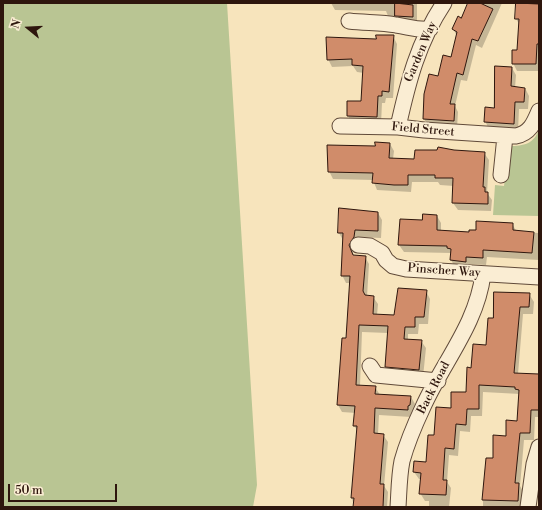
<!DOCTYPE html>
<style>
body{margin:0}
#map{position:relative;width:542px;height:510px;overflow:hidden;background:#f7e4bc;font-family:"Libre Bodoni",serif}
canvas{display:block}
.frame{position:absolute;inset:0;border:4px solid #2e160d;pointer-events:none}
.north{position:absolute;left:8px;top:8px;width:40px;height:40px;-webkit-text-stroke:3px #faedd3;paint-order:stroke;rotate:288deg;font-size:11px;font-weight:700;line-height:16px;text-align:center;color:#2e160d}
.north::after{content:'';display:block;margin:auto;width:14px;height:18px;background:#2e160d;clip-path:polygon(50% 0,100% 100%,50% 72%,0 100%)}
.scale{position:absolute;left:8px;top:484px;width:109px;height:18px;box-sizing:border-box;border:2px solid #2e160d;border-top:0;padding-left:5px;font-size:12px;line-height:14px;white-space:nowrap;color:#2e160d;-webkit-text-stroke:3px #faedd3;paint-order:stroke}
</style>
<div id="map">
<canvas width="542" height="510"></canvas>
<div class="frame"></div>
<div class="north">N</div>
<div class="scale">50 m</div>
</div>
<script>
const c = document.querySelector('canvas').getContext('2d');
c.lineJoin = 'round';
function fill(path, color) { c.fillStyle = color; c.fill(path, 'evenodd'); }
function strokePath(path, color, width, dash) { c.strokeStyle = color; c.lineWidth = width; c.lineCap = dash ? 'butt' : 'round'; c.setLineDash(dash || []); c.stroke(path); }
function write(font, color, halo, rows, align = 'center') {
  c.font = font + ' "Libre Bodoni",serif'; c.lineWidth = 3.5; c.setLineDash([]); c.textBaseline = 'middle'; c.strokeStyle = halo; c.fillStyle = color; for (const [text, x, y, turn = 0] of rows) {
    c.save(); c.translate(x, y); c.rotate((+turn || 0) * Math.PI / 180); c.textAlign = isNaN(turn) ? turn : align; if (halo) c.strokeText(text, 0, 0); c.fillText(text, 0, 0); c.restore();
  }
}
const green = new Path2D(`
 M3,3H227L257,485L253,507H3Z
 M539,129V216L493,215L495,185L504,186L509,146C524,146 534,144 539,129Z`);
const shadow = new Path2D(`
 M331,3H417V24L390,21L386,11L335,10Z
 M469,3H502L482,48L476,45L467,81L461,80L455,106L458,112L457,128L428,126L424,119L439,77L452,58L457,36L453,29L462,19Z
 M527,3H539V71H517L513,63L518,51L520,25L516,19Z
 M393,36L397,44L393,98H386L385,103H382L381,124L352,123L348,116L362,102L364,73L357,72L353,66L332,67L328,59L377,40Z
 M512,68L516,75L515,88H525L529,96L528,109H519L518,131L489,129L485,121L495,109Z
 M390,144L394,151L393,159L415,161L484,153L489,160L487,193L492,200L491,211L458,210L453,203L454,186L440,185L438,182H412L411,192L377,190L373,180L333,179L329,171L376,147Z
 M378,213L382,220L381,238L359,237L358,245L353,253L354,256L365,257L369,264L367,297H373L378,304L377,315L395,316L426,291L430,299L428,324H419L418,334H408V340L421,341L426,348L423,377L390,374L386,367L388,333L362,332L360,386L375,387L380,395L411,397L415,404L414,413L412,414L411,417L379,415L378,434L383,435L388,442L384,486L388,492L387,507H354L352,498L358,431L354,426L356,413L342,412L338,405L346,339L351,283H346L342,275L343,240L339,233Z
 M437,216L441,223V231L470,233L512,224L517,232L539,233V260L487,257L486,265L470,264L469,269L455,267L451,260V253L404,252L399,245L423,221Z
 M529,294L534,302L533,314H523L518,374L539,375V417H535L534,440H524L520,486L523,491L522,507H483V483H485L494,459L517,422L520,394L483,392L482,416H471L470,432L460,431L458,456L449,455L447,482L451,488L449,507H429V501H425L420,493L421,479H419L414,472L427,463L435,437L452,409L467,393L472,369L487,346L494,319Z`);
const building = new Path2D(`
 M395,3L413,5V17L395,16Z
 M468,3H480L493,9L478,41L472,39L463,75L457,73L450,104H455L454,121L423,119L424,94L429,74L438,76L443,55L451,57L457,32L452,29L458,16L461,18Z
 M516,3L539,4V44H537L536,64H512V50H517L519,19H515Z
 M376,35H394L389,92L382,91V96H378L377,117L347,116V101H361L363,66L352,65V59L327,60L326,37L376,39Z
 M495,66L512,67L511,86L525,88L524,102H515L514,124L484,122L485,107L494,108Z
 M375,142L390,143L389,158L414,159L415,150H437L438,147L454,150L485,152L483,187H485V192H488V204L452,203L453,178H435V175H408V185H394L372,183L373,173L328,172L327,145L375,146Z
 M339,208L378,212V231L355,230L354,237L349,245L353,255L366,256L363,291L365,295L374,296L373,314L394,315L398,288L427,290L424,317H415V327H405L404,339L422,340L419,370L385,367L388,326L359,325L356,385L376,386L375,394L411,396L410,405L408,406V410L375,408L374,433L384,434L380,484H384L383,507H353L354,498H351L357,426H353L355,406L337,405L342,338H346L350,276H341L343,233H338Z
 M423,214L437,215V230L469,232V230H476V221L513,223V230L534,232L532,253L483,250V258L466,257V262L450,260L451,249L447,248V246L398,245L400,219L422,220Z
 M494,292L530,293L529,307H520L514,373L539,374V410H531L530,433H520L515,483H519L518,501L482,500L486,458H493V435L506,436V420L517,421L519,390L515,389V387L479,385V409H467L466,425L456,424L454,449L445,448L443,480H447L446,495L419,494L421,473L413,472L414,461L426,462L428,435H434L436,407L451,408V392H466L467,367L471,368L473,344L486,345L488,318H493Z`);
const minor = new Path2D(`
 M349,21C365,23 381,22 396,25C410,27 415,30 430,29
 M340,126L398,127L424,130L516,136C530,133 534,123 539,111
 M398,127C408,82 418,42 444,3
 M501,175L505,136
 M358,245L370,246L382,253L386,260L393,266L406,269L539,277
 M370,366L376,375L438,381
 M398,507C399,492 399,476 402,461C407,443 415,424 423,407C443,362 477,324 483,274
 M528,507L534,464L539,447`);
const streetNames = [
 ["Garden Way",421,52,-67],
 ["Field Street",423,130,5],
 ["Pinscher Way",444,271,4],
 ["Back Road",434,388,-63]
];
fill(green, '#b9c593');
fill(shadow, '#0003');
fill(building, '#d08c6a');
strokePath(building, '#2e160d', 1);
strokePath(minor, '#604a39', 17);
strokePath(minor, '#faedd3', 15);
write('12px', '#2e160d', '#faedd3', streetNames);
</script>
